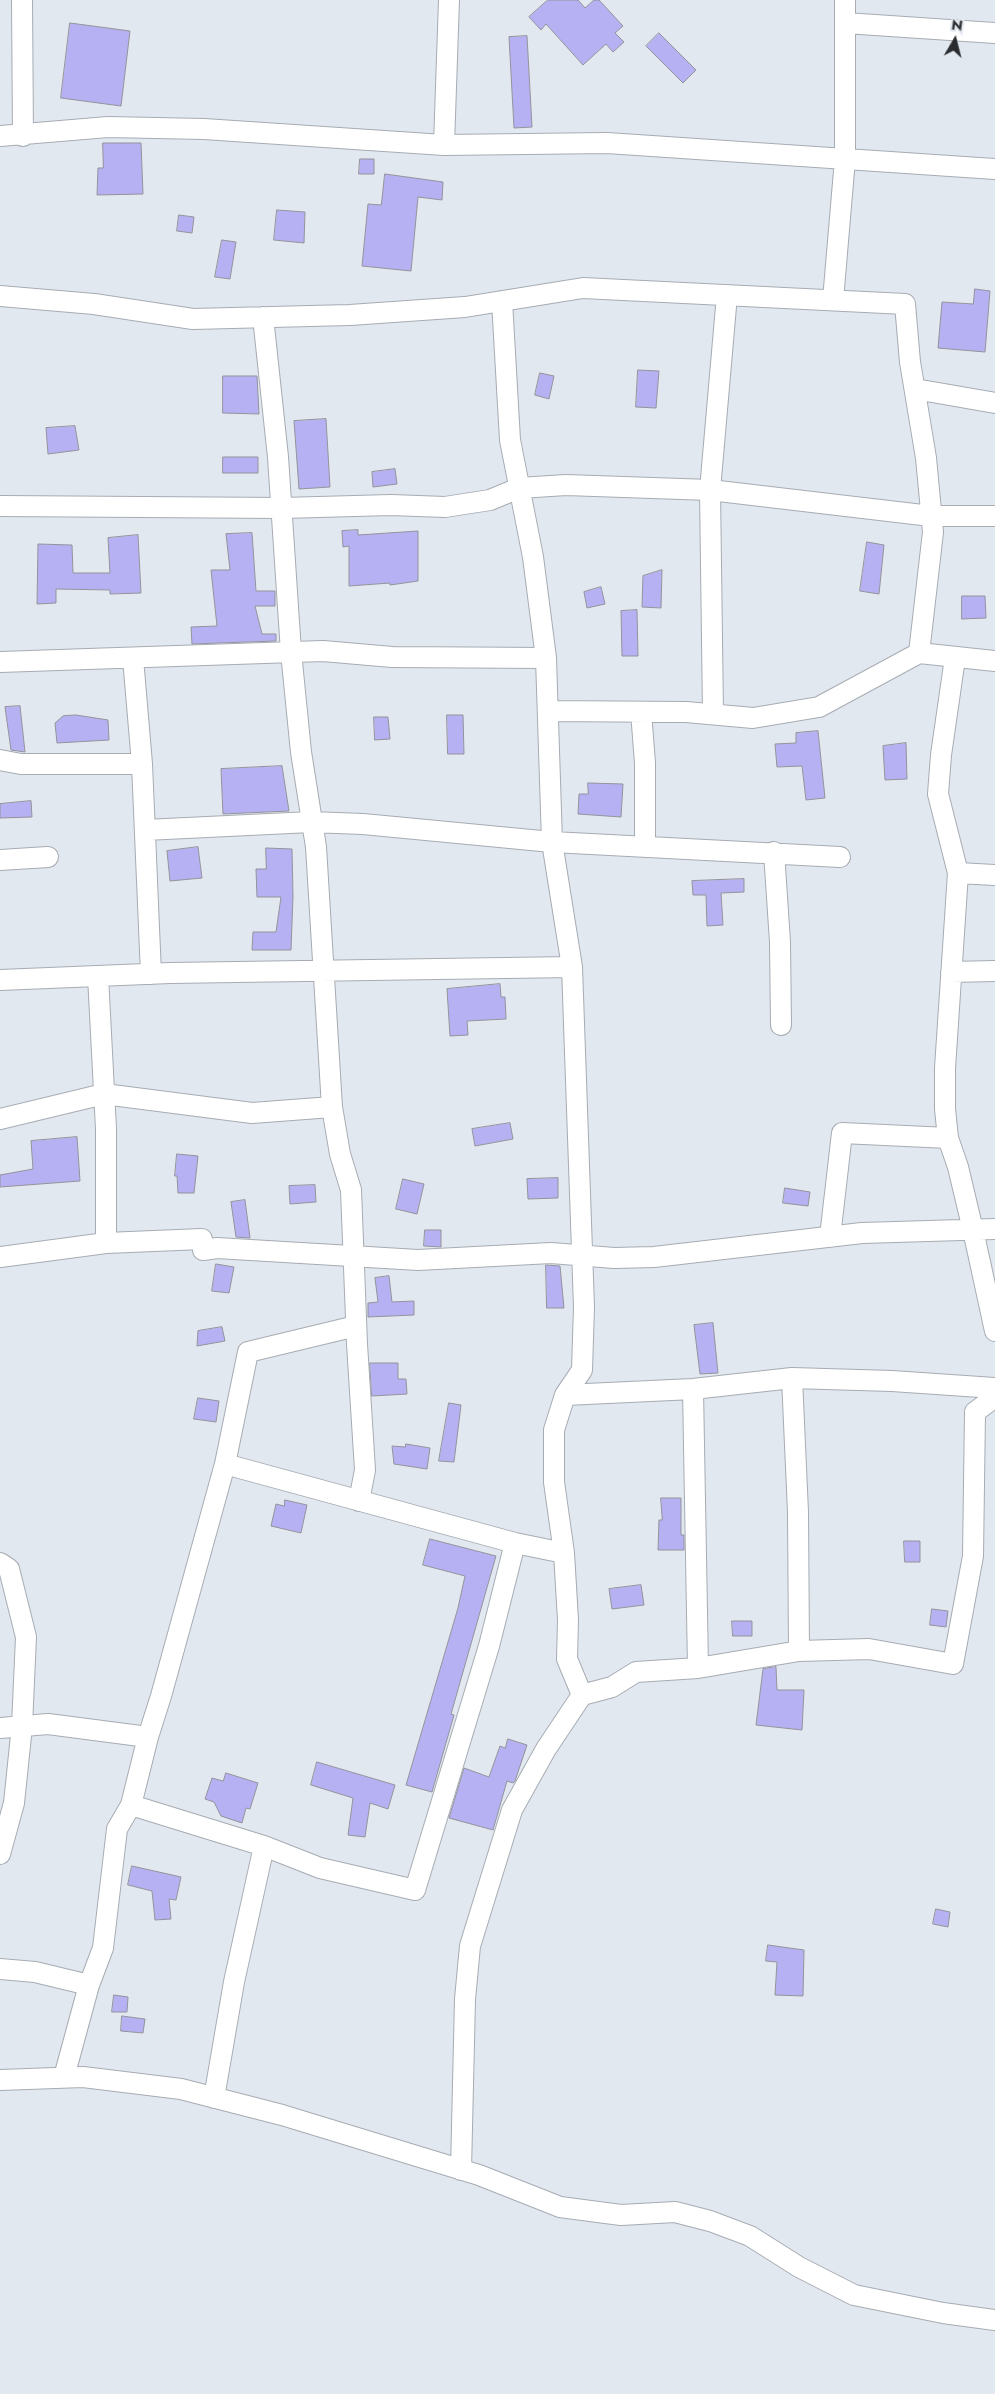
<!DOCTYPE html>
<style>
body{margin:0}
#map{position:relative;width:995px;height:2394px;overflow:hidden;background:#e2e8ef;font-family:Jost,sans-serif}
canvas{display:block}
.north{position:absolute;left:930px;top:15px;width:50px;height:50px;-webkit-text-stroke:4px #e2e8ef;paint-order:stroke;rotate:8deg;font-size:14px;font-weight:700;line-height:20px;text-align:center;color:#2a2c2f}
.north::after{content:'';display:block;margin:auto;width:18px;height:22px;background:#2a2c2f;clip-path:polygon(50% 0,100% 100%,50% 72%,0 100%)}
</style>
<div id="map">
<canvas width="995" height="2394"></canvas>
<div class="north">N</div>
</div>
<script>
const c = document.querySelector('canvas').getContext('2d');
c.lineJoin = 'round';
function fill(path, color) { c.fillStyle = color; c.fill(path, 'evenodd'); }
function strokePath(path, color, width, dash) { c.strokeStyle = color; c.lineWidth = width; c.lineCap = dash ? 'butt' : 'round'; c.setLineDash(dash || []); c.stroke(path); }
const building = new Path2D(`
 M548,0H578L585,8L594,0H599L623,26L615,33L624,42L613,52L606,44L583,65L546,24L541,30L529,17Z
 M70,23L130,31L121,106L61,98Z
 M659,33L696,70L683,83L646,46Z
 M527,36L532,127L514,128L509,37Z
 M103,143H141L143,194L97,195L98,168H103Z
 M360,159H374V174H359Z
 M385,174L443,182L442,200L418,197L411,271L362,266L368,204L381,205Z
 M277,210L305,212L304,243L274,240Z
 M179,215L194,217L192,233L177,231Z
 M222,240L236,242L230,279L215,277Z
 M975,289L990,291L985,352L938,348L942,302L973,304Z
 M638,370L659,371L656,408L636,407Z
 M540,373L554,376L549,399L535,395Z
 M223,376H257L259,414L223,413Z
 M326,419L330,487L299,489L294,421Z
 M75,426L79,450L48,454L46,428Z
 M223,457H258V473H223Z
 M395,469L397,484L373,487L372,472Z
 M358,530V535L418,531V581L390,585V583L349,586V546L343,547L342,531Z
 M252,533L256,591H275V606H255L262,634H276V641L192,644L191,627L217,626L211,570H230L226,534Z
 M138,535L141,593L110,594V590L56,589V603L37,604L38,544L72,545L73,573H110L108,538Z
 M867,542L884,545L879,594L860,591Z
 M662,570L661,608L642,607L643,576Z
 M601,587L605,604L587,608L584,592Z
 M962,596H985L986,618L962,619Z
 M637,610L638,656H622L621,611Z
 M20,706L25,752L11,750L5,707Z
 M76,715L108,720L109,740L57,743L55,723L63,716Z
 M447,715H463L464,754H448Z
 M374,717H388L390,739L375,740Z
 M818,731L825,798L806,800L802,766L777,767L775,744L796,743V733Z
 M906,743L907,779L885,780L883,746Z
 M282,766L289,811L223,814L221,769Z
 M588,783L623,784L621,817L578,814L579,794H588Z
 M31,801L32,817L0,818V804Z
 M198,847L202,878L170,881L167,851Z
 M266,848L292,849L293,896L291,950H252L253,932H276L281,897H257L256,869H266Z
 M744,879V892L721,893L723,925L707,926L706,895H693L692,881Z
 M500,984L501,997H505L506,1019L467,1021L468,1035L450,1036L447,989Z
 M510,1123L513,1139L475,1146L472,1129Z
 M77,1137L80,1181L0,1187V1175L33,1169L31,1141Z
 M177,1154L198,1156L194,1193H178L177,1176H175Z
 M558,1178V1198L528,1199L527,1179Z
 M403,1179L424,1184L417,1214L396,1209Z
 M315,1185L316,1202L290,1204L289,1186Z
 M785,1188L810,1192L808,1206L783,1203Z
 M245,1200L250,1238L236,1237L231,1202Z
 M425,1230H441V1247L424,1246Z
 M216,1264L234,1267L229,1293L212,1291Z
 M546,1265L560,1266L564,1308H547Z
 M389,1276L392,1302L414,1301V1315L368,1317V1303L378,1302L375,1278Z
 M713,1323L718,1373L700,1374L694,1325Z
 M222,1327L225,1341L197,1346L198,1331Z
 M370,1363H398V1379H406L407,1394L372,1396Z
 M198,1398L219,1401L216,1422L194,1419Z
 M449,1403L461,1405L454,1462L439,1461Z
 M406,1444L430,1448L427,1469L394,1464L392,1446L405,1447Z
 M661,1498H681V1535H684V1550H658L659,1520H662Z
 M285,1500L307,1505L301,1533L271,1526L276,1504L284,1506Z
 M430,1539L496,1556L451,1714L454,1715L432,1792L406,1785L458,1608L465,1576L423,1565Z
 M904,1541H920V1562H905Z
 M641,1585L644,1605L612,1609L609,1589Z
 M932,1609L948,1611L946,1627L930,1625Z
 M732,1621H752V1636H733Z
 M776,1667L777,1690H804L802,1730L756,1725L763,1669Z
 M508,1739L527,1745L515,1781L513,1783L507,1781L493,1830L449,1818L464,1768L489,1777L500,1746L505,1748Z
 M317,1762L395,1785L388,1809L370,1803L365,1837L348,1835L353,1798L311,1785Z
 M226,1773L258,1783L250,1809L246,1808L242,1823L221,1816L214,1802L205,1799L212,1778L223,1781Z
 M132,1866L181,1877L176,1900L169,1899L171,1919L155,1920L152,1891L128,1885Z
 M936,1909L950,1912L948,1927L933,1924Z
 M768,1945L804,1950L803,1996L775,1995L777,1962L766,1961Z
 M114,1995L128,1997L127,2012H112Z
 M122,2016L145,2019L143,2033L121,2031Z`);
const street = new Path2D(`
 M22,0L23,136
 M845,23L995,33
 M0,136L108,127L204,129L444,145L607,143L995,169
 M444,145L449,0
 M0,296L94,304L193,319L350,315L465,307L583,288L905,304L910,362L926,458L933,532L919,653
 M833,300L845,159V0
 M263,317L278,457L291,652L301,752L316,847L332,1107L340,1154L351,1190L357,1344L365,1470L359,1501
 M915,389L995,403
 M0,506L282,508L391,505L445,507L490,500L519,488L566,485L710,490L931,516H995
 M133,658L142,764L151,974
 M955,658L941,755L938,794L958,873L945,1068V1109L948,1138L958,1167L973,1230L995,1331
 M0,662L323,651L392,657L546,658
 M548,711L686,712L753,718L819,707L919,653L995,661
 M641,712L645,763V847
 M713,714L710,490L727,295
 M0,760L21,764H142
 M145,830L311,822L363,824L552,842L840,857
 M774,852L780,942L781,1025
 M0,860L48,857
 M958,873L995,875
 M951,972L995,971
 M98,976L106,1129V1243
 M0,980L170,973L572,967
 M0,1119L104,1094L252,1113L332,1107
 M830,1237L842,1133L948,1138
 M0,1257L106,1243L202,1239L203,1250L217,1248L418,1260L551,1253L614,1258L654,1257L862,1233L995,1229
 M792,1378L798,1512L799,1651
 M693,1389L698,1668
 M565,1395L693,1389L792,1378L892,1381L995,1388
 M225,1464L515,1543L564,1553
 M0,1563L9,1569L26,1637L22,1726L14,1803L0,1854
 M582,1695L612,1687L636,1672L698,1668L799,1651L869,1649L953,1664L973,1556L975,1412L995,1397
 M0,1728L48,1724L148,1737
 M131,1805L264,1846L320,1868L415,1890L489,1646L515,1543
 M0,1969L35,1972L89,1985
 M64,2077L89,1985L103,1948L117,1829L131,1805L148,1737L161,1696L225,1464L248,1352L356,1326
 M0,2080L83,2077L181,2089L282,2115L479,2175L560,2207L621,2215L675,2212L710,2221L750,2236L799,2267L854,2295L943,2313L995,2320
 M214,2098L234,1982L264,1846
 M461,2170L465,1999L470,1946L512,1810L546,1749L582,1695L567,1659L568,1620L564,1553L554,1482V1430L565,1395L582,1370L584,1307L572,967L552,842L546,658L533,557L510,440L502,301`);
fill(building, '#b6b1f3');
strokePath(building, '#94939b', 1);
strokePath(street, '#a7acb3', 22);
strokePath(street, '#fff', 20);
</script>
